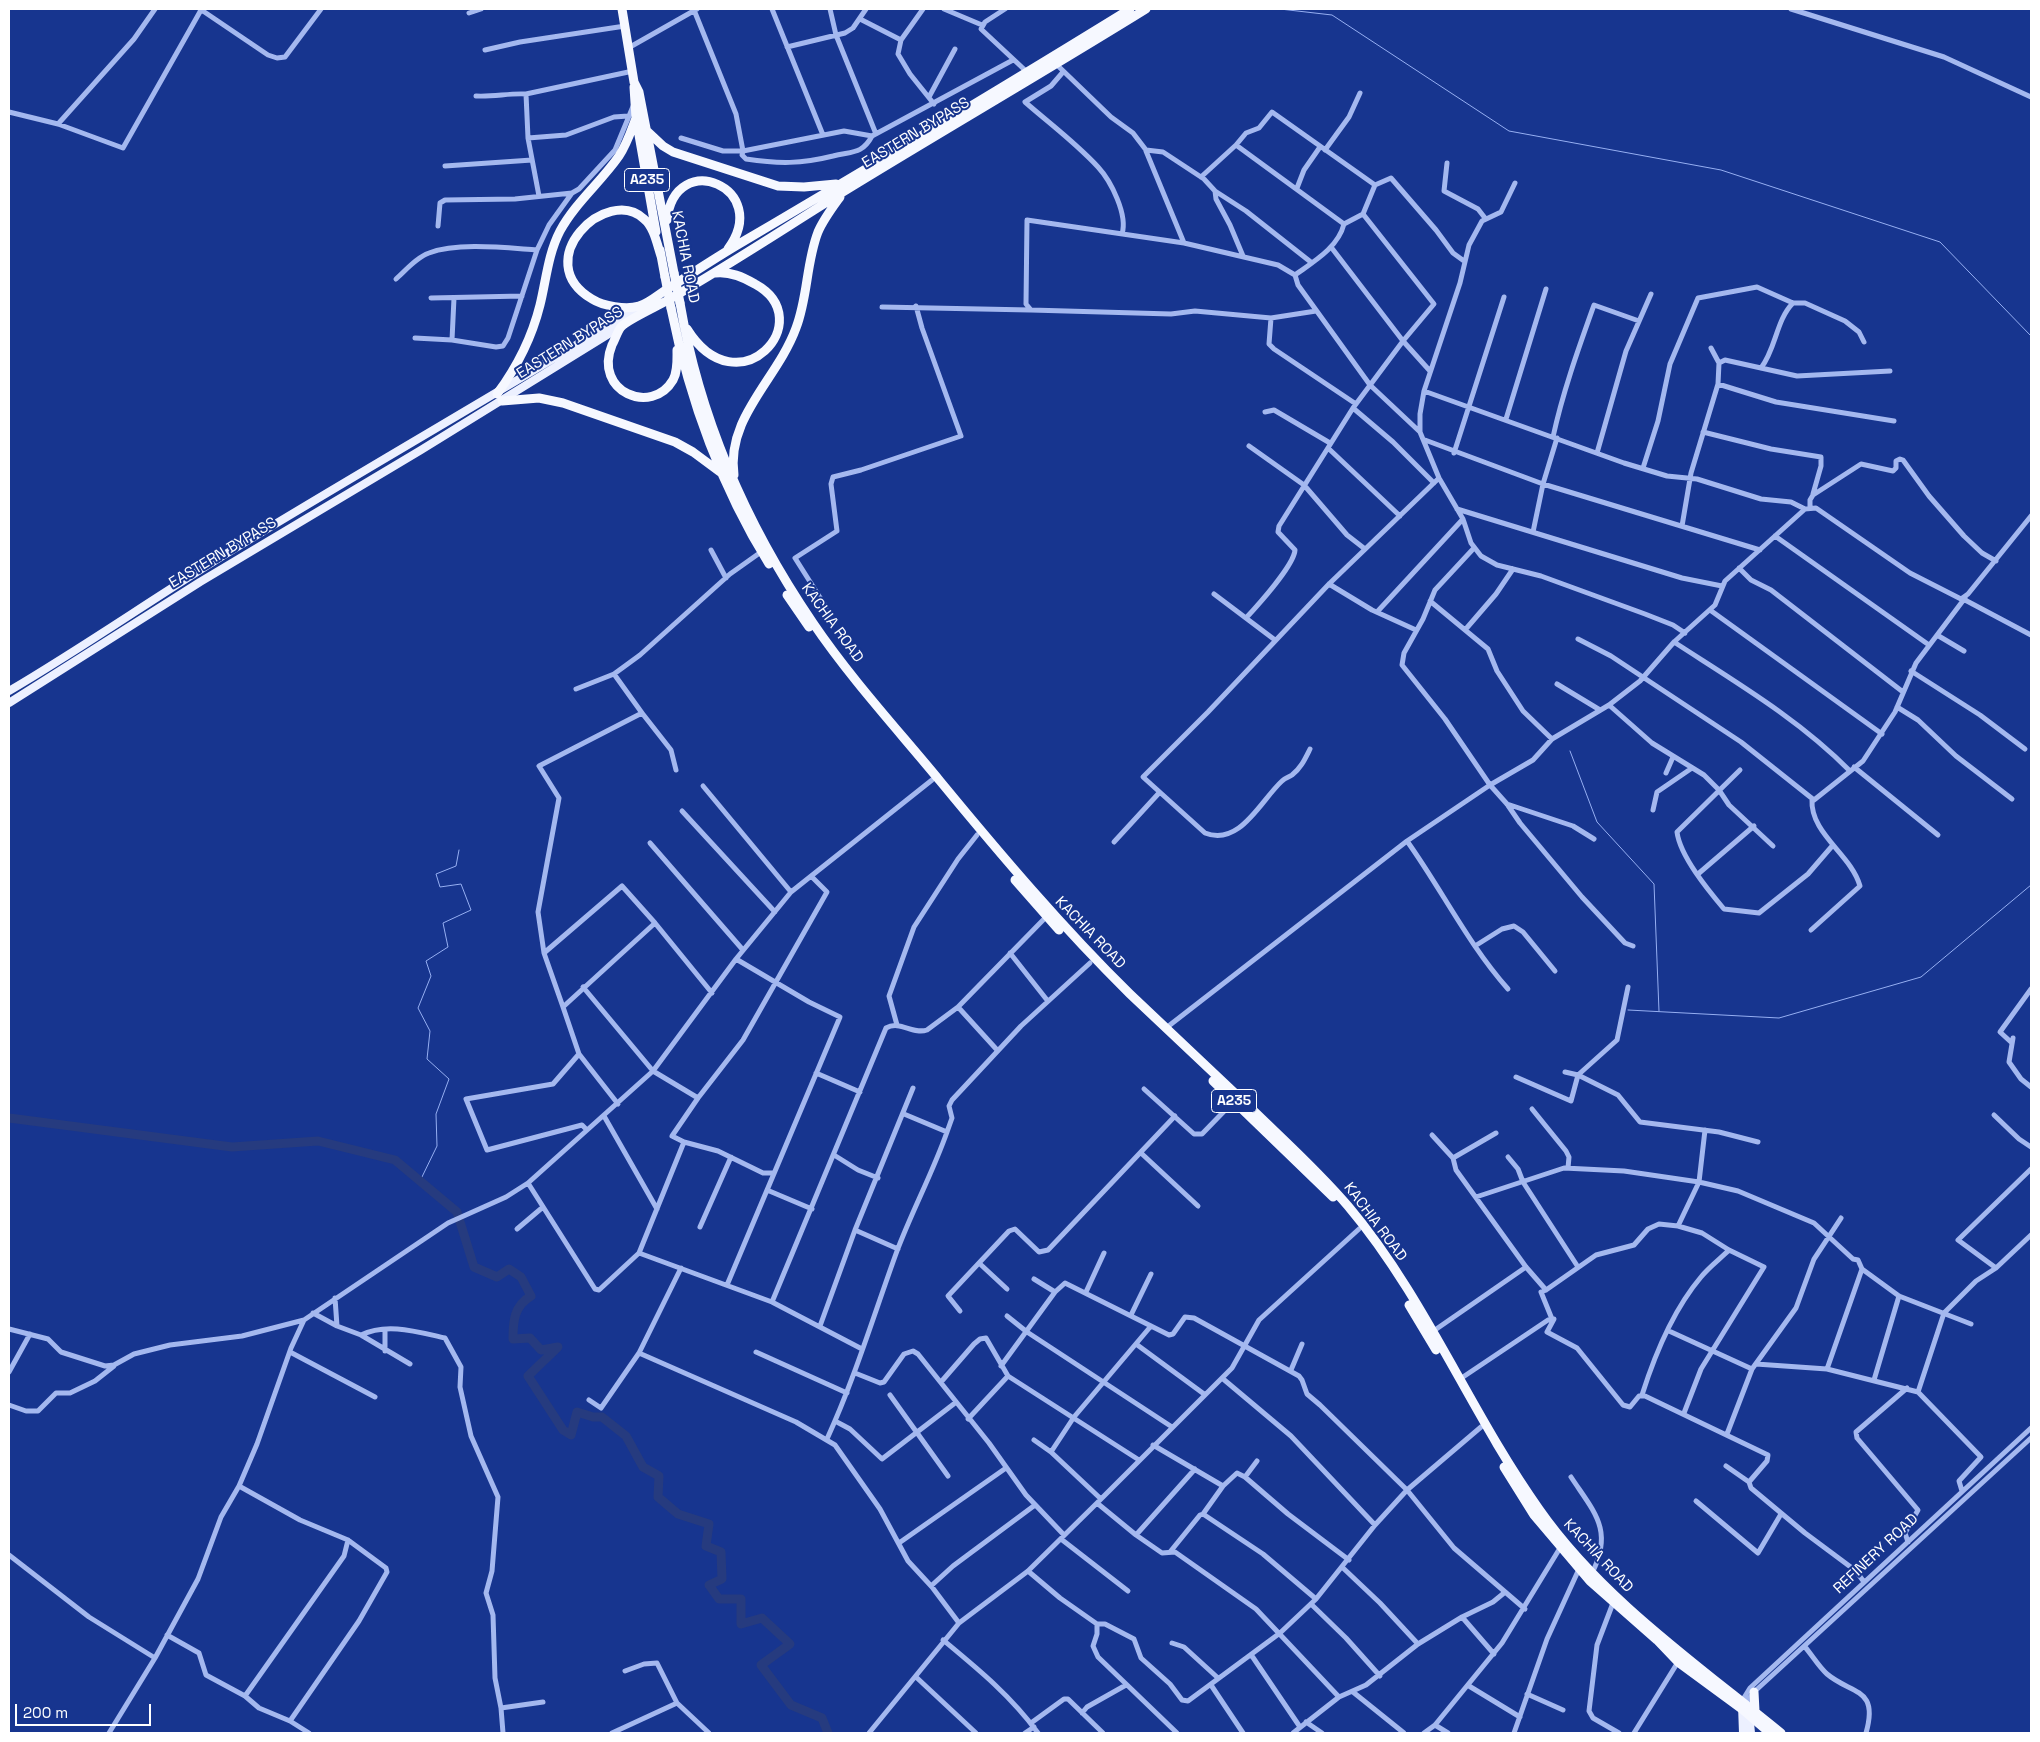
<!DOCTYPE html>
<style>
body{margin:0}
#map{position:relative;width:2040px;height:1742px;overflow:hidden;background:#17358f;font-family:"Space Grotesk",sans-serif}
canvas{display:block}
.frame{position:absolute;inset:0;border:10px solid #fff;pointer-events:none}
.scale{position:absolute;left:15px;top:1704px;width:136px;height:22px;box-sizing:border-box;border:2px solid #fff;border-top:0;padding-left:6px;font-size:15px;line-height:18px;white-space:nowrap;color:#fff;-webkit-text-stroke:4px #17358f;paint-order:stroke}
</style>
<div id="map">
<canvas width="2040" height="1742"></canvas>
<div class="frame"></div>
<div class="scale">200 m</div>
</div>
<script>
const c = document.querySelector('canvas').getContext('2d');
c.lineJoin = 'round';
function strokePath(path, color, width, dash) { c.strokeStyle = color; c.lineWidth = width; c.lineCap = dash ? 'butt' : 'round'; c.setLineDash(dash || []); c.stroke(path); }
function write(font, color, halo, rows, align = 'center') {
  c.font = font + ' "Space Grotesk",sans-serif'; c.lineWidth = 4; c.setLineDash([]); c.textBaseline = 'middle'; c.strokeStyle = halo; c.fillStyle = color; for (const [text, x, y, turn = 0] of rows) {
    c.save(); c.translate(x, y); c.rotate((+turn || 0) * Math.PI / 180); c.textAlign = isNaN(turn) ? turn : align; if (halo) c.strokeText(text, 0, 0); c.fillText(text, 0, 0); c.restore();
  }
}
const stream = new Path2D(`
 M1280,9L1332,15L1509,131L1721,170L1940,242L2031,336
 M1570,751L1597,822L1654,884L1659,1011
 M1628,1010L1779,1018L1921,977L2031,885
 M420,1181L437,1146L436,1114L449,1079L427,1059L430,1031L418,1008L431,976L426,961L448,947L443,923L471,910L461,884L440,887L436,874L456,866L459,850`);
const river = new Path2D(`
 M9,1118L232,1147L318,1141L395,1160L457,1212L474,1267L497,1277L509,1269L521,1277L531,1296C514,1306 513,1321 513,1339L530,1338L541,1350L558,1347L528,1376L563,1430L571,1435L577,1412L593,1417H602L626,1436L643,1467L659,1476L658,1497L678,1514L709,1524L706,1546L721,1552L722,1579L709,1585L719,1599H741V1624L762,1618L790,1644L761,1665L791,1705L822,1718L828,1733`);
const minor = new Path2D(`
 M200,9L268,55L277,58L285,57L321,9
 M772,9L823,135
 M830,9L836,35L876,134
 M923,9L901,40L898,54L910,74L934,104
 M944,9L982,25
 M1005,9L985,22L981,29L1027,72
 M1791,9L1944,57L2031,97
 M469,13L481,9
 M860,19L901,40
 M630,47L697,9
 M787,47L845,33L853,28L866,9
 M485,50L520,42L625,26
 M1056,64L1111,117L1133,133L1146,150L1163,152L1204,179L1215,191L1216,199L1230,225L1243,256
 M1063,72L1051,86L1025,102C1049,123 1076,143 1098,167C1111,181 1128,215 1122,234
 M526,94L528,138L539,196
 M476,96C494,97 509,93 526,94L633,71
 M929,97L955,49
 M9,112L58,124L123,148L201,10
 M58,124L134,39L155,9
 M872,136L844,131L743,151L742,155L746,159C779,164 801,164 833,156C851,151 862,155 872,136L1013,60
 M528,138L566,135L614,117L628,116
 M681,138L723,151H743L736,114L694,10
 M1236,145L1246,133L1259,128L1272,112L1375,185
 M1325,150L1349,117L1360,93
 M1146,151L1184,243
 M1447,163L1444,191L1478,209L1485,218
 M445,166L532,160
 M1201,177L1236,145L1344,224
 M1297,188L1304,170L1320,147
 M1215,191L1246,211L1312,263
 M438,226L440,203L445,200L515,199L572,193L579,189L615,150L634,104
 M1331,247L1403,341L1430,371
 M1295,275C1313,262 1338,248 1344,224L1363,214L1375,185L1391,178L1436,230L1453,253L1464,261
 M396,279C406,270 417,257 429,253C458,242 507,248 537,250
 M431,298L522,296
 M882,307L1030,310
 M1316,311L1271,318L1195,311L1171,314L1031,310L1026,304L1027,220L1184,243L1278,265L1295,275L1298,285L1370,385L1420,432L1439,478L1463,519L1471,543L1481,556L1497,565L1541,576L1645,614L1673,625L1685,633
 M1271,318L1269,344L1274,349L1356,404
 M415,338L452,340L496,347L503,346L508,338L537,250L549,225L572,193
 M452,340L454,298
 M1719,363L1725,360L1797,376L1890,371
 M1761,368C1776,349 1776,320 1793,303
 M1718,384L1776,402L1894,421
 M1424,391L1624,463L1667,476L1697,479L1761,499L1791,502L1805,509
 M1353,408L1393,442L1434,483
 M1265,412L1274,410L1330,443
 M1506,419L1546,289
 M1420,432V414L1424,391L1460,283L1469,245L1482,221L1501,212L1515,183
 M1703,432L1771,449L1821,457V466L1813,494
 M1553,437C1563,391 1579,347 1594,305L1639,321
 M1425,440L1543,484L1760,550
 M1249,446L1304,485L1347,535L1365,549
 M1328,448L1400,516
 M1454,453L1504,297
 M1597,453L1626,351L1651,294
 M1643,468L1658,421L1670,364L1698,298L1757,287L1793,303H1805L1845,321L1859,332L1864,342
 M1810,508V500L1813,495L1861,464L1893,471L1896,468V461L1900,459L1903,460L1929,496L1964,536L1982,553L1996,561
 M1457,509L1682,578L1722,586
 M1682,526L1691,473L1718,384L1719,363L1711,348
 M1533,532L1543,484L1557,438
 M1775,536L1929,645
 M1474,548L1435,590L1423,619L1404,653L1402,665L1445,719L1490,785L1507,804L1520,823L1582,897L1625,943L1633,946
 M711,550L726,578
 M1739,568L1751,580L1771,590L1903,692
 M1329,584L1372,610L1416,630
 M1214,594L1275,640
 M1965,600L2031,635
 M1430,601L1488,649L1497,671L1523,711L1552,739
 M826,607L795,558L837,531L831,484L833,477L861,470L961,436L922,328L916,306
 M1710,610L1882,734
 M1377,612L1463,519
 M1246,618C1258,605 1294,565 1295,550L1278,532L1279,526L1353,408L1403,341L1434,304L1363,214
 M1465,630L1496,594L1513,569
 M1937,635L1964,651
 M1578,639L1611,656L1741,742L1814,800L1863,761L1895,712L1916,663L1965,598
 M1674,642C1734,681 1799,719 1850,771
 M1911,671L1980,715L2025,749
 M1557,684L1600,710
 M576,689L614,674L640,655L730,574L761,552
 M1609,705L1652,743L1704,775L1719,790L1729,805L1773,846
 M1897,707L1918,720L1956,756L2012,799
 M642,713L671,750L676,770
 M1310,749C1305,759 1301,768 1292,775C1289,777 1285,778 1282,781C1261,800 1240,847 1205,833L1143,777L1208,712L1329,584L1439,478
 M1854,767L1938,835
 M1740,770L1677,832C1680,856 1708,890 1724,909L1759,913L1808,874L1833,845
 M1666,773L1673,757
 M703,786L791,892
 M1507,804L1573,826L1594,839
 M1653,810L1657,792L1692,768
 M682,811L775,912
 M1407,841C1442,890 1468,944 1508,989
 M1114,842L1159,793
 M650,843L743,950
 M1698,874L1754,826
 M655,923L712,993
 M1811,930L1860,886C1851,854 1810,834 1812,799
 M1475,946L1502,929L1514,926L1523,932L1555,971
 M544,953L563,1007
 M1010,953L1047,1000
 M583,987L653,1071L698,1098
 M958,1007L998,1051
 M897,1025L889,996L914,927L958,859L977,835
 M1166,1028L1407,841L1490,785L1533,760L1552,739L1609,705L1640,681L1674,642L1715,605L1725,581L1805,509L1816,508L1910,573L1961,599L1968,594L2031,516
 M2013,1038L2009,1062L2021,1079L2031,1087
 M2012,1043L2000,1032L2031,989
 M579,1054L618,1104
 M1565,1072L1578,1075L1617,1040L1628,987
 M816,1073L860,1092
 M1516,1077L1571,1101L1578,1075L1618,1095L1640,1122L1719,1132L1758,1142
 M1144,1089L1194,1134H1202L1234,1101
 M1532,1109L1566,1151L1569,1157L1568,1168
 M1994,1115L2019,1139L2031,1147
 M604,1116L657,1209
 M587,1130L582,1125L487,1150L466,1099L553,1084L579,1054L563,1007L655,923L622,886L544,953L538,912L559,798L539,766L642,713L614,674
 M947,1132L952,1118L949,1106L952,1100L1021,1026L1090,963
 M1432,1135L1453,1158L1456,1170L1526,1267L1546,1290L1541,1292L1552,1319
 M684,1142L718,1151L763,1173H773
 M1141,1153L1198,1206
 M834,1155L858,1170L878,1178
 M1508,1157L1518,1169L1523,1182L1578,1267
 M1453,1158L1496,1133
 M528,1183L595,1289L599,1290L639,1253L684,1142L672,1136L698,1098L743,1040L827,892L812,877
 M767,1190L812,1209
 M1476,1197L1564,1168L1624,1171L1699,1182L1738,1191L1814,1223L1853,1259L1858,1260L1862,1269L1827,1369
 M1678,1226L1699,1182L1705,1130
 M700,1227L731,1157
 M517,1229L543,1207
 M855,1230L898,1249
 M639,1253L772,1302L862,1349
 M979,1263L1007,1289
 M681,1268L639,1353L796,1422L835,1445L880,1509L908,1561L932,1587L959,1623
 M1996,1268L1958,1240L2031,1169
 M1862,1269L1899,1296L1971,1324
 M1034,1279L1055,1292
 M727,1285L840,1017L809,1002L736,959
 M1546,1290L1596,1255L1634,1245L1648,1229L1659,1224L1678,1226L1702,1233L1729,1250L1764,1267L1701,1369L1684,1413
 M1086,1292L1104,1253
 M335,1298L337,1326
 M772,1302L886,1028C900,1020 913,1035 927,1030L958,1007L1046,917
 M960,1311L948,1296L1009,1231L1015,1229L1039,1252L1048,1250L1175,1116
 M313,1313L337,1326L361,1335C387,1322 418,1332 445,1338L461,1367L460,1387L471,1436L498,1497L492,1571L486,1593L493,1615L495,1678L501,1708L503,1733
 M1131,1315L1151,1274
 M1007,1316L1027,1332L1172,1427
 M820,1326L855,1230L913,1088
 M9,1329L48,1339L61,1352L105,1366L114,1365L134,1354L170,1345L242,1336L304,1320
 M1669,1331L1752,1369
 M1432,1332L1526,1267
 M361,1335L410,1364
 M1136,1344L1204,1394
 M385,1351V1330
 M290,1352L375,1397
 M756,1352L847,1393
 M1756,1364L1827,1369L1918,1392L1981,1457L1959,1481L1962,1491
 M1001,1366L1055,1292L1065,1283L1169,1335L1173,1334L1185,1317L1194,1318L1299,1376L1302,1380L1307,1394L1320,1405L1407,1490L1454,1548L1525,1609
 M1291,1370L1302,1344
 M9,1372L30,1334
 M855,1373L880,1383L884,1382L904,1354L913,1351L918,1354L989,1443L1026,1495L1064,1535
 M1222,1378L1291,1436L1375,1525
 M1460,1379L1548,1320L1554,1319L1547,1332L1577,1348L1623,1405L1630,1407L1639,1396H1645L1768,1455L1767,1461L1749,1482L1751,1488L1805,1533L1856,1571L1864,1582
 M1874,1380L1899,1296
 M941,1382L974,1344L980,1339L986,1338L1008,1376L1139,1460
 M1907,1388L1856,1432L1857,1438L1918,1510L1905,1533L1908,1542
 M1918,1392L1944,1313L1976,1281L1996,1268L2031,1235
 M890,1395L948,1476
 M1642,1395C1655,1354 1673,1310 1701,1277C1709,1267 1720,1259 1729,1250
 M589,1400L601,1408L639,1353
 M9,1405L26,1411H38L56,1393H70L95,1381L114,1366
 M968,1419L1008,1376
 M835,1421L850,1429L882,1459L955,1403
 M1727,1434L1752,1369L1796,1308L1814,1259L1841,1218
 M827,1439C855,1378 874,1314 897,1251C912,1211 933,1172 947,1132L904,1114
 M1034,1440L1051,1452L1101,1499
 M1153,1445L1223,1486
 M1051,1452L1074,1417L1151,1326
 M1726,1466L1749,1482
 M1245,1477L1257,1461
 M1571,1477C1594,1512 1614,1530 1592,1573
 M239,1486L300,1520L348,1540L386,1568L387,1572L359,1621L290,1721
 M1696,1501L1758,1553L1781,1514
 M1097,1503L1136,1535L1162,1553L1175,1552L1256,1609L1339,1697
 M1203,1514L1263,1554L1316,1599
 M1136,1535L1195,1469
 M1061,1539L1128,1591
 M899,1543L1006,1468
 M1170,1552L1200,1515L1203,1514L1223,1486L1237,1473L1245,1477L1288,1514L1349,1560
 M9,1555L89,1617L155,1658
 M1342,1567L1380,1603L1418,1644
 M1028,1571L1060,1598L1097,1624V1634L1093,1646L1098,1657L1177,1733
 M931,1586L953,1566L1035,1505
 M1613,1603L1597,1645L1589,1711L1593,1718L1619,1733
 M1311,1604L1346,1638L1380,1676
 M1462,1617L1494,1654
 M1097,1624H1105L1134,1639L1141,1658L1170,1684L1182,1700L1188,1701L1280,1633L1316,1599L1375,1525L1407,1490L1481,1427
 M167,1635L199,1653L206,1675L245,1696L259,1708L290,1721L309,1733
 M943,1640C978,1669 1011,1696 1038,1733
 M1172,1643L1184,1647L1218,1678
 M1805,1647C1812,1655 1819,1667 1827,1674C1852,1695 1879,1687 1866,1733
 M1252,1656L1300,1727
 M625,1671L644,1664L657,1663L677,1703
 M916,1677L976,1733
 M1211,1685L1243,1733
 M1469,1686L1520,1717
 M1353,1692L1404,1733
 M1527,1694L1563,1710
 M245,1696L344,1556L348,1540
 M1742,1701L1750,1688L2031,1428
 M1746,1703L1754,1692L2031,1438
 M501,1708L543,1702
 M1082,1713L1087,1707L1126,1685
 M1306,1722L1322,1733
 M1031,1723L1064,1699H1068L1103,1733
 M1435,1725L1448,1733
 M109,1733L155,1658L198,1579L221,1517L239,1486L257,1444L291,1348L304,1320L448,1223L506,1197L528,1183L653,1071L736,959L791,892L932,780
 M612,1733L677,1703L709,1733
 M869,1733L959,1623L1028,1571L1097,1503L1232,1368L1259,1320L1359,1229
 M1025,1733L1034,1727
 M1293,1733L1339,1697L1366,1685L1418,1644L1462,1617L1493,1602L1504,1593
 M1424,1733L1435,1725L1502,1643L1560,1548
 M1514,1733L1547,1639L1579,1569
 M1634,1733L1678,1662`);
const primary = new Path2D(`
 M9,691C84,647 155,597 229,552C365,469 503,390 639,307
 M9,703L200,582L421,450L620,327
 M1742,1705L1743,1733
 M1749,1713L1751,1733`);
const trunk = new Path2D(`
 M622,9L634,82L639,92L674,273
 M634,87L636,118L656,232
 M647,131L663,146L673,152L778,186L804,187L836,184
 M667,220C675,147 773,188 728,249
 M660,250L665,277
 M661,256C657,244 654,227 644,219C607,184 528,261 592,299C603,306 626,310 639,306C649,303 659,294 667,289C693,273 718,256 744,241C873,165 1002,88 1130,9
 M680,303C700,420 747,526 813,623C851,679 898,730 940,781C1001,855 1062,927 1130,994C1172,1034 1215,1074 1257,1114C1288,1144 1320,1173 1348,1206C1425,1297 1470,1412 1539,1509C1601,1598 1698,1665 1781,1733
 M671,308C689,398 721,486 769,564
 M687,329C738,411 821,320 755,284C743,277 730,271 715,273
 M677,350C677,360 678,371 673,380C652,416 593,392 612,345C615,340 617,332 621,327C627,320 658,306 668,300C728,266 785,228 843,192C944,130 1046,71 1146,9
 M497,394C517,367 532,337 540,305C546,281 548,254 560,231C575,203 601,182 619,156C627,144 631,131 636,118
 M502,401L539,398L563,403L675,442L693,452L720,472
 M734,475C726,417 777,380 796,328C808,297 806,263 818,232C823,220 832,208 840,197
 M787,595L809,627
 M1015,880L1059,930
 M1213,1081L1333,1197
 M1409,1305L1436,1350
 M1504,1467L1534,1515L1590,1581L1657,1640L1678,1662L1742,1709L1770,1733
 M1754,1692L1755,1711`);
const trunkBridge = new Path2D(`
 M674,273L680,303
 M665,277L671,308`);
const shields = [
 [647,180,45],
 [1234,1101,45]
];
const shieldNames = [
 ["A235",647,180],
 ["A235",1234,1101]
];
const streetNames = [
 ["EASTERN BYPASS",916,133,-31],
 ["KACHIA ROAD",685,257,79],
 ["EASTERN BYPASS",570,343,-32],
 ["EASTERN BYPASS",223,553,-31],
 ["KACHIA ROAD",832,623,54],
 ["KACHIA ROAD",1090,933,46],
 ["KACHIA ROAD",1375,1222,53],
 ["REFINERY ROAD",1876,1554,-43],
 ["KACHIA ROAD",1598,1556,47]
];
strokePath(stream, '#96aff2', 1);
strokePath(river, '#263b7f', 9);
strokePath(minor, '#a4b8ef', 5);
strokePath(primary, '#ecf0ff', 8);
strokePath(trunk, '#f6f8ff', 9);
strokePath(trunkBridge, '#f6f8ff', 9);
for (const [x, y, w] of shields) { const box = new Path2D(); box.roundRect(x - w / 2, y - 11.5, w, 23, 4); c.fillStyle = '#17358f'; c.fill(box); strokePath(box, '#fff', 1); }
write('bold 14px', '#fff', null, shieldNames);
write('15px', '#fff', '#17358f', streetNames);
</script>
